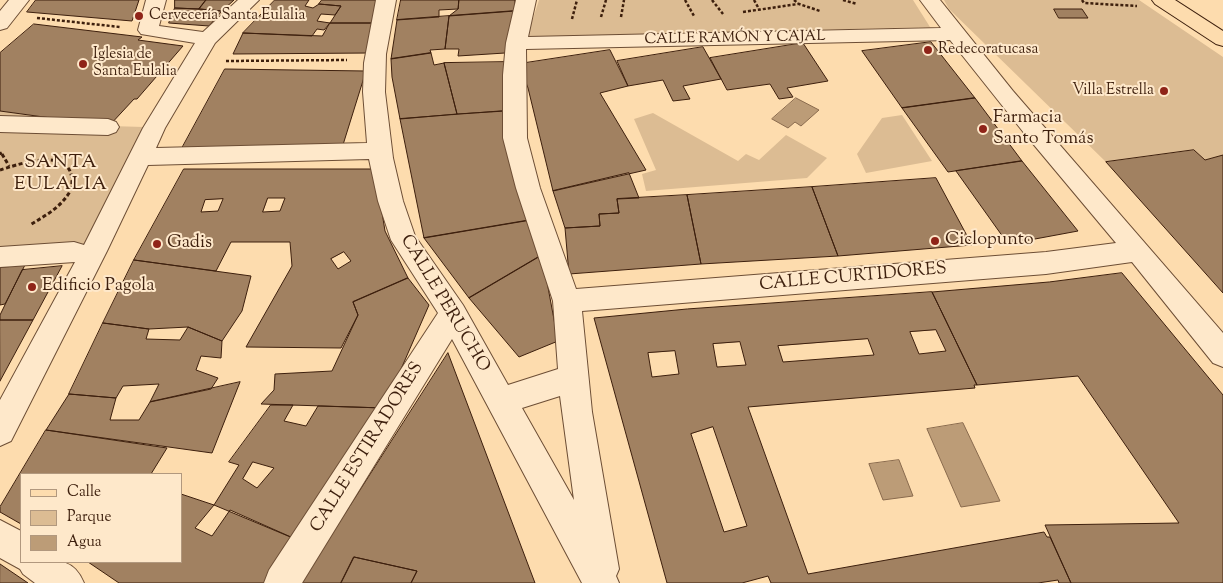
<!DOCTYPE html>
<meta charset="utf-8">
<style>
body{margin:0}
#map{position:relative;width:1223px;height:583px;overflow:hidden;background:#fddcae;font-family:"Sorts Mill Goudy",serif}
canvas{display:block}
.legend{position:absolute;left:20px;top:473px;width:162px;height:90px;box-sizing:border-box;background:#fee8ca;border:1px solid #b1987e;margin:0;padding:6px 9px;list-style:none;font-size:15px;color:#3d1f0d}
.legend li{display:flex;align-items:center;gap:10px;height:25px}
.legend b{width:25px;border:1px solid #b1987e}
</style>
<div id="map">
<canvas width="1223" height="583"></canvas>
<ul class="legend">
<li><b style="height:6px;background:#fddcae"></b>Calle</li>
<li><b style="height:14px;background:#dcbc93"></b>Parque</li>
<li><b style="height:14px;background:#bc9c77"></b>Agua</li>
</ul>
</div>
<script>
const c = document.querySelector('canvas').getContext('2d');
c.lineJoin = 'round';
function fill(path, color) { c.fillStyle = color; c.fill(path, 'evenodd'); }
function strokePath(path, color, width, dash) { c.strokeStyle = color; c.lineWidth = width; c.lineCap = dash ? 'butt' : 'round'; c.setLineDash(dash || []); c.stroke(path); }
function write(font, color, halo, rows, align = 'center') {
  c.font = font + ' "Sorts Mill Goudy",serif'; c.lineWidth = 4; c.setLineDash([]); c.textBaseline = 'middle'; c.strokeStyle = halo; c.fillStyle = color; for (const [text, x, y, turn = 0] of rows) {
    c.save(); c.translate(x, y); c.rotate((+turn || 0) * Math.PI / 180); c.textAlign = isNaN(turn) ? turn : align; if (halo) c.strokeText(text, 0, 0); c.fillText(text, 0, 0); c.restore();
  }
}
const green = new Path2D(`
 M539,0H913L930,27L527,37Z
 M944,0H1139L1223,57V155L1205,160L1194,150L1106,162L949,9Z
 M0,111L109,126L144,127L84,252L0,257Z
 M653,113L738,161L746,154L759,160L786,135L827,158L807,178L646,191L642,174L656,170L634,119Z
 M902,115L932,161L866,173L857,154L882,118Z`);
const water = new Path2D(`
 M796,98L819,110L801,126L795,122L788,128L772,119Z
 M963,423L1000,501L961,507L927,429Z
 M899,460L913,496L883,500L869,464Z`);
const building = new Path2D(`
 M36,0H139L132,21L27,12Z
 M175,0H206L199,9L175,8Z
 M206,0H234L222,11L199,9Z
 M275,0H309L305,6L313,8L319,4L341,6L335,15L321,14L317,21L330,23L324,30L317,29L312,36L243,33Z
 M322,0H378L373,23H330L341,6L319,4Z
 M401,0H459L458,9L439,10V17L397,20Z
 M459,0H515V11L449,16L458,9Z
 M175,8L199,9L222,11L209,26L169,23Z
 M1054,9H1082L1088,18H1059Z
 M515,11L505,53L458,56L459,49H445L449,16Z
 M449,16L445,49L430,50L431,53L391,59L397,20Z
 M330,23H373L369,53L233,54L243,33L322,36Z
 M34,24L142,37L138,40L183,46L137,99H134L109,126L0,111V53Z
 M931,42L975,98L902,108L862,51Z
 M803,43L828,81L787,88L793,97L779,99L770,84L727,90L710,58Z
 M703,47L721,79L683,86L690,99L673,101L663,80L628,86L617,61Z
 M610,50L628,86L600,93L646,170L553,191L528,88L519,64Z
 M431,53L434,65L444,63L457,114L400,119L392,77L391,59Z
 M508,62L505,111L457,114L444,63Z
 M225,69L366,71L342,148L181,150Z
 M975,98L1022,161L948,172L902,108Z
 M505,111L531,220L424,238L400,119Z
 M1194,150L1205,160L1223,155V293L1106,162Z
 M1022,161L1078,231L1008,244L956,171Z
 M184,169H375L385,231L408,278L353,302L358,315L341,348L246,347L292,266L290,242H231L216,271L134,260ZM268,198H285L280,211L263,212ZM223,199L218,211L201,212L205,200ZM344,252L351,261L338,269L331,259Z
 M629,173L639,198L617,199L619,213L599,214L600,226L565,228L553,191Z
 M936,178L972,245L838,256L812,187Z
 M812,187L838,256L701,264L687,195Z
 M687,195L701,264L569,274L565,228L600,226L599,214L619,213L617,199Z
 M531,220L542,255L469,298L424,238Z
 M542,255L558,341L519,357L469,298Z
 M134,260L251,276L242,311L222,341L188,327L149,329L103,323Z
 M25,265L5,304L0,305V268Z
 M62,266L33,320H0V315L22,270Z
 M1122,273L1223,395V583H1071L1045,525L1179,523L1078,376L977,385L932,292L1049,282Z
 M408,278L429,305L384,408L261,404L274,390L275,374L332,371L358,315L353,302Z
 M932,292L977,385H974L975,388L748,407L808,574L1044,532L1047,537H1050L1071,583H1059L1058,580L1038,583H771L768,576L742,583H667L594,318L687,309ZM936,330L946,351L919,354L910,332ZM868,339L874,355L783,362L778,346ZM740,342L746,365L717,367L713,344ZM675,351L679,374L652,377L648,353ZM713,427L747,526L724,532L691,434Z
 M0,320H33L0,381Z
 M103,323L149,329L146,339L180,340L188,327L222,341L221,358L201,356L196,370L218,378L211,389L150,402L159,384L123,386L116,398L69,394Z
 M448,353L535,583H411L417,571L354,557L341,583H301Z
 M240,382L212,453L46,430L69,394L116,398L110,420H139L150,402Z
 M271,405H293L284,421L306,426L318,406L384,408L300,541L214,505L239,465L229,462ZM253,462L274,468L257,488L243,479Z
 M46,430L167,448L151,474H21V524L0,512V507Z
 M181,494L214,505L195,528L212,536L230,510L300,541L273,583H119L88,562H181Z
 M354,557L417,571L411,583H341Z
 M0,564L28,583H0Z`);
const pathFar1 = new Path2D(`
 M685,0L694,16
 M712,0L723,14
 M754,0L759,9
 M794,0L799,4L820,11
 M843,0L857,4
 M1082,0L1084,3L1137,6
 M743,12L798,4
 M601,17L606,0
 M621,17L624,0
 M37,18L120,27
 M572,19L577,0
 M226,61L347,60
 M0,152L2,156
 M65,156L69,153`);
const path = new Path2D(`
 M2,154L9,166
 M58,161L67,154
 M0,170C16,165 64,148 71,174C73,182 72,190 67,196C58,209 43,217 30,225`);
const minor = new Path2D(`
 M9,0H29L7,28L0,30V11Z
 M146,0H166L159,26L203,32L238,0H259L215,43L165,128L156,148L367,143L363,92L364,63L376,0H396L386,54L385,92L393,158L403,201L415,236L463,305L508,385L558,369L553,301L516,188L503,138V75L506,43L516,0H536L528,37L941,28L920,0H940L1013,91L1223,333V367L1213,363L1132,262L1046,274L582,311L592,412L619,569L616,576L619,583H582L452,339L302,583H264L269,570L438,313L391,240L378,201L369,159L148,165L107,251L11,441L0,446V400L75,262L0,267V247L74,242L84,245L143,128L195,43L141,34L138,30ZM950,40L1024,133L1116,243L1046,252L576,289L540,188L527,138L526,49ZM560,396L574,500L522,408Z
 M0,116L108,119L116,122L119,127L116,132L108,135L0,132Z
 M0,520L21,531V562C49,562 72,553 84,583H35L23,574L20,569L0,558Z`);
const major = new Path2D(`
 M1152,0H1175L1223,31V46L1216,44L1155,4Z`);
const markers = [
 [139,16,5,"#8f2418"],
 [928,50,5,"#8f2418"],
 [83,64,5,"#8f2418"],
 [1164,91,5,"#8f2418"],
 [983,129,5,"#8f2418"],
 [935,241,5,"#8f2418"],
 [157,244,5,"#8f2418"],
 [32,287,5,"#8f2418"]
];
const farPoinames = [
 ["Cervecería Santa Eulalia",149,16],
 ["Redecoratucasa",938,50],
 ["Iglesia de",93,55],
 ["Santa Eulalia",93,72],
 ["Villa Estrella",1154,91,"right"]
];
const farStreetnames = [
 ["CALLE RAMÓN Y CAJAL",735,39,-1]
];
const poiNames = [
 ["Farmacia",993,119],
 ["Santo Tomás",993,140],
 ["Ciclopunto",945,241],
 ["Gadis",167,244],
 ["Edificio Pagola",42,287]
];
const streetNames = [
 ["CALLE CURTIDORES",853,278,-5],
 ["CALLE PERUCHO",444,304,59],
 ["CALLE ESTIRADORES",368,448,-58]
];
const neighbourhoodNames = [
 ["SANTA",61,164],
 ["EULALIA",61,186]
];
fill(green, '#dcbc93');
fill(water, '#bc9c77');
strokePath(water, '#896a4d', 1);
fill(building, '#a18161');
strokePath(building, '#3d1f0d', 1);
strokePath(minor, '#6d4e35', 2);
strokePath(major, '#3d1f0d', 2);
strokePath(pathFar1, '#3d1f0d', 2.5, [3, 2]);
strokePath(path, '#3d1f0d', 3, [4, 2.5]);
fill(minor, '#fee8ca');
fill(major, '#fddcae');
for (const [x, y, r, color] of markers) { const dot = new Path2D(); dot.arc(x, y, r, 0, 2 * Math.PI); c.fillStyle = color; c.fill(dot); strokePath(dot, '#fee8ca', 2); }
write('15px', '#3d1f0d', '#fee8ca', farPoinames, 'left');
write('15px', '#3d1f0d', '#fee8ca', farStreetnames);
write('18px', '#3d1f0d', '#fee8ca', poiNames, 'left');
write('18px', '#3d1f0d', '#fee8ca', streetNames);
c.letterSpacing = '1px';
write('19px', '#3d1f0d', '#fee8ca', neighbourhoodNames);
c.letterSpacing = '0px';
</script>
